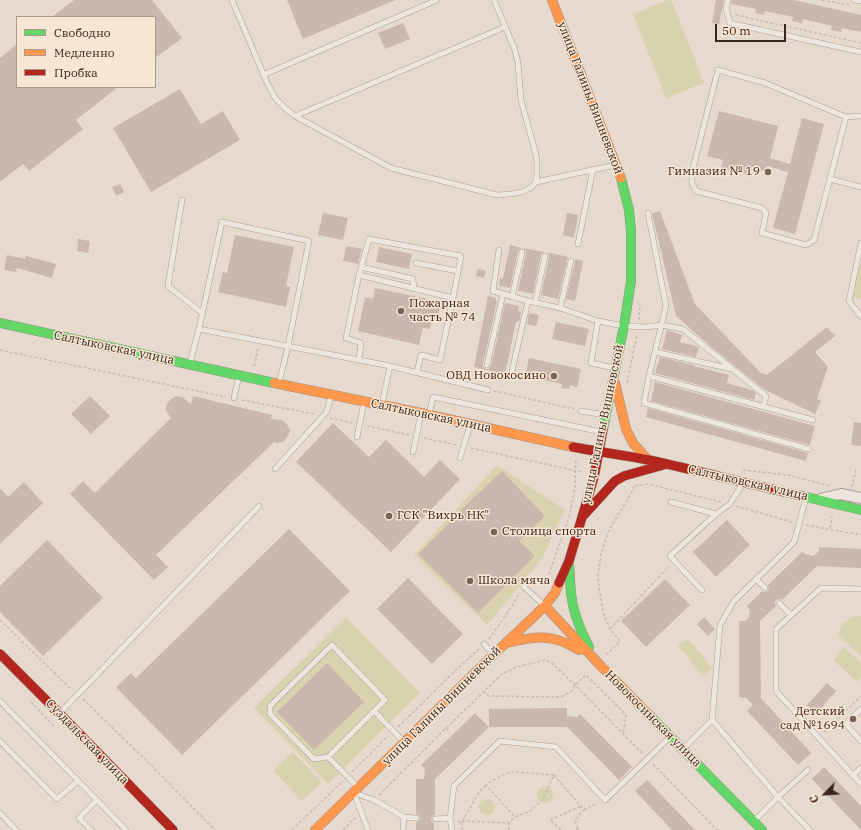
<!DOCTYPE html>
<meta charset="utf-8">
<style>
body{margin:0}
#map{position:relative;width:861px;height:830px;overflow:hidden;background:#e6dace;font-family:"IBM Plex Serif",serif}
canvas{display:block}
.legend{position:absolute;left:16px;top:16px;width:140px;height:72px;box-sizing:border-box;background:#f7e6d3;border:1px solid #ac998a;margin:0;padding:5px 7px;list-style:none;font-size:12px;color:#3b261d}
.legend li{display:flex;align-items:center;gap:8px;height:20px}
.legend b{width:20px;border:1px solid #ac998a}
.north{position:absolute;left:805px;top:774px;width:40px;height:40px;-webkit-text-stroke:3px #f7e6d3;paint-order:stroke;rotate:245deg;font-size:11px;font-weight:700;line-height:16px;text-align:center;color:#3b261d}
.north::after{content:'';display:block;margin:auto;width:14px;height:18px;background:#3b261d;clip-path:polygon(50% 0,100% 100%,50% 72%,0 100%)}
.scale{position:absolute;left:715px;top:24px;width:71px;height:18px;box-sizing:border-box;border:2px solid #3b261d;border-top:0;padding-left:5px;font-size:12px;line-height:14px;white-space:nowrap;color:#3b261d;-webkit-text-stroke:3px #f7e6d3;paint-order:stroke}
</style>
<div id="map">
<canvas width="861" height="830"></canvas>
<ul class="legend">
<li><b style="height:5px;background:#63d668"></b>Свободно</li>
<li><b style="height:5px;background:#ff974d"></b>Медленно</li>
<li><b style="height:5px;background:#b3261e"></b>Пробка</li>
</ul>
<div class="north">С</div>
<div class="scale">50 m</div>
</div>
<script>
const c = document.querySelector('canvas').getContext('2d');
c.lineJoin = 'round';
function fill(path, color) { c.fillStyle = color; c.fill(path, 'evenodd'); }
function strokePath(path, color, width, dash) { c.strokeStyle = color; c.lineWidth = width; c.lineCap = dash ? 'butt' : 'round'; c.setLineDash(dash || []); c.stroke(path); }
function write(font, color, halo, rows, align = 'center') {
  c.font = font + ' "IBM Plex Serif",serif'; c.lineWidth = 3; c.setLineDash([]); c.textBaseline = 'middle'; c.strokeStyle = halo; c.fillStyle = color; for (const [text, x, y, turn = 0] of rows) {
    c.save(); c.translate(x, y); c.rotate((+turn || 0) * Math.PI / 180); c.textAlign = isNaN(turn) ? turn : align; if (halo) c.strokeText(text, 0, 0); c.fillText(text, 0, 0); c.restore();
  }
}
const green = new Path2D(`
 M668,0H671L704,83L666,98L633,14Z
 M859,267H861V299L853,297Z
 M497,465L565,510L541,560L487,625L414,555Z
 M857,615L861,617V656L840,637C839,634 838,634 839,631C840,625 852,616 857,615Z
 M346,617L420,693L328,784L254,708Z
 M688,638L712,668L703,676L678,646Z
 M844,647L861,663V677L857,682L833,660Z
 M293,752L322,782L302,801L273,771Z
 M537 795a8 8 0 1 1 16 0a8 8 0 1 1-16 0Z
 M479 807a8 8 0 1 1 16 0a8 8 0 1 1-16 0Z`);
const building = new Path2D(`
 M74,0H152L182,38L155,58V17H52Z
 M287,0H395L303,39Z
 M716,0H724L719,24L712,23Z
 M732,0H794L861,15V32L842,28L841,32L831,30L832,26L803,19L802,23L792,21L793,17L765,11L764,15L755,13L756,9L731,4Z
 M403,23L410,39L385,49L378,33Z
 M17,44V87H118L76,120L83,129L29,171L23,164L0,182V58Z
 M180,89L201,124L223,111L240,140L151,192L113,128Z
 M719,111L778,126L770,158L790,164L802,118L824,124L795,234L773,228L788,172L767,166L766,172L749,167L747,174L721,168L723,160L707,156Z
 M120,184L124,192L116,196L112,187Z
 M660,211L695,304L761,373L767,375L827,327L835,336L815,352L828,367L817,399L821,401L815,414L765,390L710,346L676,316L652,213Z
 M323,213L348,218L343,240L318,235Z
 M567,213L578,215L574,238L563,235Z
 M235,235L294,247L286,286L290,287L286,307L218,292L223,272L227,273Z
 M78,239L90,241L88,253L77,251Z
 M510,245L522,248L519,249L518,251L510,288L499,286L500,278L503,279Z
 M346,246L362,249L358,264L343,261Z
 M379,247L412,254L409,269L376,262Z
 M523,248L544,252L541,255L533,294L518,291L526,253V250Z
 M548,253H551L568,257L558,299L541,295L549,257Z
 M7,255L25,259L26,256L56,264L52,278L17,268L16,272L4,270Z
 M575,259L583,261L575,301L566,299L575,262Z
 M478,269L486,271L484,278L476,276Z
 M375,288L441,302L437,322L432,320L430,329L423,328L419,345L358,331L365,297L373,299Z
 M488,296L496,298V301H497L483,364V367L486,369H489L491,366L505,303L519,306L518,311L521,312L519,322H516L505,374L474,367Z
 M529,313L539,315L536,326L527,324Z
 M556,322L589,329L585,346L552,339Z
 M667,330L682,335L680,342L699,347L696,357L662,349Z
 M660,357L694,365V366L729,375L727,383L752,390L756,393L754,400L655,373Z
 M529,358L581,369L577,387L570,385L569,389L561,388L562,384L525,376Z
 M655,382L815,426L810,445L651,401Z
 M90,396L110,416L91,434L71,414Z
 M176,396L182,397L191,404L193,396L272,415L271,419L282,420L287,424L290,431L287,438L283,442L277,443L274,442L156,555L168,567L154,580L70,494L83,481L95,493L171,418L167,413L166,409L167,403L171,399Z
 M648,408L808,453L806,461L646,417Z
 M854,422L861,423V446L851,445Z
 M333,423L369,457L386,440L424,477L440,460L460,479L391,552L296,462Z
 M502,471L545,516L519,541L535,556L478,613L418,554L449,523L448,522Z
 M24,482L43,503L0,544V488L8,497Z
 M727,520L750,545L716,577L693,552Z
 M289,529L350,591L182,755L116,687L131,673L136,678Z
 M47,540L103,598L43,656L0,612V586Z
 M819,547L861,549V568L817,566L782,600L780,599L776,600L775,602L776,606L760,621L761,698L811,753L798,765L747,711L753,705L746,698L739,697V621H745L749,617L750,610L747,606L762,591L764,592L768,591L769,589L768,585L802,552L805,554L813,556L819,551Z
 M408,578L463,634L432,664L377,609Z
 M665,579L690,605L646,647L621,621Z
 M704,617L715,629L708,636L697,624Z
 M327,663L364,702L314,750L277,712Z
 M827,683L836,691L817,713L807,705Z
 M567,708V716L577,717L580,714L632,767L619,780L567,727H489L435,779V815L432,816L431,819L432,822L434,823V830H416V822L419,821L420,818L419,815L416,814V779H424L425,769L421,765L475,713L489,727V709Z
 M824,767L861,806V830L812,779Z
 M647,780L695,830H672L635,791Z`);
const path = new Path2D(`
 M822,0L849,5
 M736,15L861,43
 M639,320L640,304
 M0,350L226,397
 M254,366L258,348
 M627,383L637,334
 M494,391L574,409
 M242,400L314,414
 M330,418L353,423
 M367,426L410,435
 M424,438L457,445
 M471,448L582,472
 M743,470L788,475L830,486
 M852,487L856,469
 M736,506L792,522
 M806,525L861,535
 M830,528L832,516
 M549,574L569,517L575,488V470L576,460
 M0,620L72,690
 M610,629L669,566
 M489,639L508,612L520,593
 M606,655L620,641L610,629L604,616L599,589L598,575L602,550L609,530L632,492L634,486L648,484L721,502
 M483,691L489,696L561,697L572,691L575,685L586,675L626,715L623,734
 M83,699L153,767L215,830
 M31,702L55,727
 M398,727L460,666L479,649
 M446,728L450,733
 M824,732L861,696
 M653,764L717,830
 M352,772L388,736
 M554,775L516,772L507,773L497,778L486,785L515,817L530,811L543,799L554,775L584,810L575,820L576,824L578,828
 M379,795L446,728L502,674L517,667L545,660L552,663L575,685L643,754
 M584,810L598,803
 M462,821L509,823L515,817
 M458,822H462L478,794L486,785
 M462,822V830
 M292,830L343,781
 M343,830L356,817
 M509,830V823
 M561,830L550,820L581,806
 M577,830L578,828L580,830`);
const lane = new Path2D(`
 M232,0L268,85L276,99L285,108L295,116L391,168L497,195C508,194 529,194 535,183C538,178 537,160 536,155L521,100L518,63L515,50L494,0
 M728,0L726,8L730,23L861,52
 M854,0L861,1
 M263,75L437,0
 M295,116L505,27
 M846,117L814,240L806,245L762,233L766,213L762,208L696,191L692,183V172L718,70L765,83L846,117L861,116
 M830,179L861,187
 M536,182L615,165
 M182,200L168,286L202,313
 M648,213L666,306L649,376L644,403L809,449
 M861,243L849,301L861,317
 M578,244L593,169
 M499,250L493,291L528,301
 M416,263L458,271
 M361,267L413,279L414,289
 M359,275L369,239L461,256L453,298
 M512,297L522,252
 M535,303L545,256
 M560,308L571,261
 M199,329L390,366L488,390
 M655,352L732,369
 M359,360L361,343L346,338L359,275L453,298L440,360L421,355L417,372
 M190,363L199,329L222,222L309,241L288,346L279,383
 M487,365L503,294
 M614,368L591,363L598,321L624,326L648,327L661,325L683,329L766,396L763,407
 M512,371L528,301L560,308L598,321
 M649,376L813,420
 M234,398L239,376
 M382,404L390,366
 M581,411L605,415
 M429,414L433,397L602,432
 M357,437L364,402
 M413,452L421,414
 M460,458L470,425
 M275,469L323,416L327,411L331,396
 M806,498L794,542L734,601L720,625L712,720L778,797L810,830
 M671,502L716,514
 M756,579L765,588
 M524,587L544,605
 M861,589L821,588L776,629V691L861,784
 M702,590L670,556L716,514L730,504L743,483
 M779,603L791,615
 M484,644L493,654
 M0,701L97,800
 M861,709L846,724L861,741
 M374,711L404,742
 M60,713L259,506
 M0,741L57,799L78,781
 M684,748L712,720
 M328,757L314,759L270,714V706L332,645L385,700L328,757L358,787
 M853,775L861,768
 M354,793L368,830
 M355,793L374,800L404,817L416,818
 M0,813L16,830
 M435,819L450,818
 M755,820L778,797L808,770
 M91,830L79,818L97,800L126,830
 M403,830L404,817
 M452,830L450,818L454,786L500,741L556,747L605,800L670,737`);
const street = new Path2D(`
 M820,499L841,494L861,498`);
const fast = new Path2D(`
 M0,323L274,383
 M603,429L624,326L631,281V231L629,210L621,178
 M802,496L861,510
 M569,565C570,574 570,584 571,593C573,612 580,630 589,647
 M651,717L762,830`);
const slow = new Path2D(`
 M552,0L621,178
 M274,383L421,413L573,447
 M615,383L626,429L633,443L648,460
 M545,606L598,663L651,717
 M506,643C536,636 552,633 579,650
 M315,830L488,660L545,606L555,593L559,583`);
const jam = new Path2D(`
 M573,447C598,452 624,455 649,460C700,471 751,485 802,496
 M584,515L615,481L624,476L663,465
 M559,583L569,561L594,477L603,429
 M0,654L60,714L173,830`);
const markers = [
 [768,172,4,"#77655b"],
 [401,311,4,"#77655b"],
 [554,376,4,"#77655b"],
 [389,516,4,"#77655b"],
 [494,532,4,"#77655b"],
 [470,581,4,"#77655b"],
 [853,719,4,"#77655b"]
];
const streetNames = [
 ["улица Галины Вишневской",590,98,69],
 ["Салтыковская улица",114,348,12],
 ["Салтыковская улица",431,416,12],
 ["улица Галины Вишневской",603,424,-78],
 ["Салтыковская улица",748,483,13],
 ["улица Галины Вишневской",442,706,-45],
 ["Новокосинская улица",653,719,45],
 ["Суздальская улица",87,742,46]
];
const poiNames = [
 ["Гимназия № 19",760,172,"right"],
 ["Пожарная",409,304],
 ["часть № 74",409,318],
 ["ОВД Новокосино",546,376,"right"],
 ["ГСК \"Вихрь НК\"",397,516],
 ["Столица спорта",502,532],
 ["Школа мяча",478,581],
 ["Детский",845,712,"right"],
 ["сад №1694",845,726,"right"]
];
fill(green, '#d9d2af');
fill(building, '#cab7ae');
strokePath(lane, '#ab9f96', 6);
strokePath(street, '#ab9f96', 12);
strokePath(fast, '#9b8f86', 10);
strokePath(slow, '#9b8f86', 10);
strokePath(jam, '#9b8f86', 10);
strokePath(path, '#c6bdb6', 1.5, [3, 2]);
strokePath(lane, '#ede6df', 5);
strokePath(street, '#ede6df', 10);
strokePath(fast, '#63d668', 9);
strokePath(slow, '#ff974d', 9);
strokePath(jam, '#b3261e', 9);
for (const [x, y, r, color] of markers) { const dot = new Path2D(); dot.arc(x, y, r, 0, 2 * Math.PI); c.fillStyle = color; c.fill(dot); strokePath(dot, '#f7e6d3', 1.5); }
write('12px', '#3b261d', '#f7e6d3', streetNames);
write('12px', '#3b261d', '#f7e6d3', poiNames, 'left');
</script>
